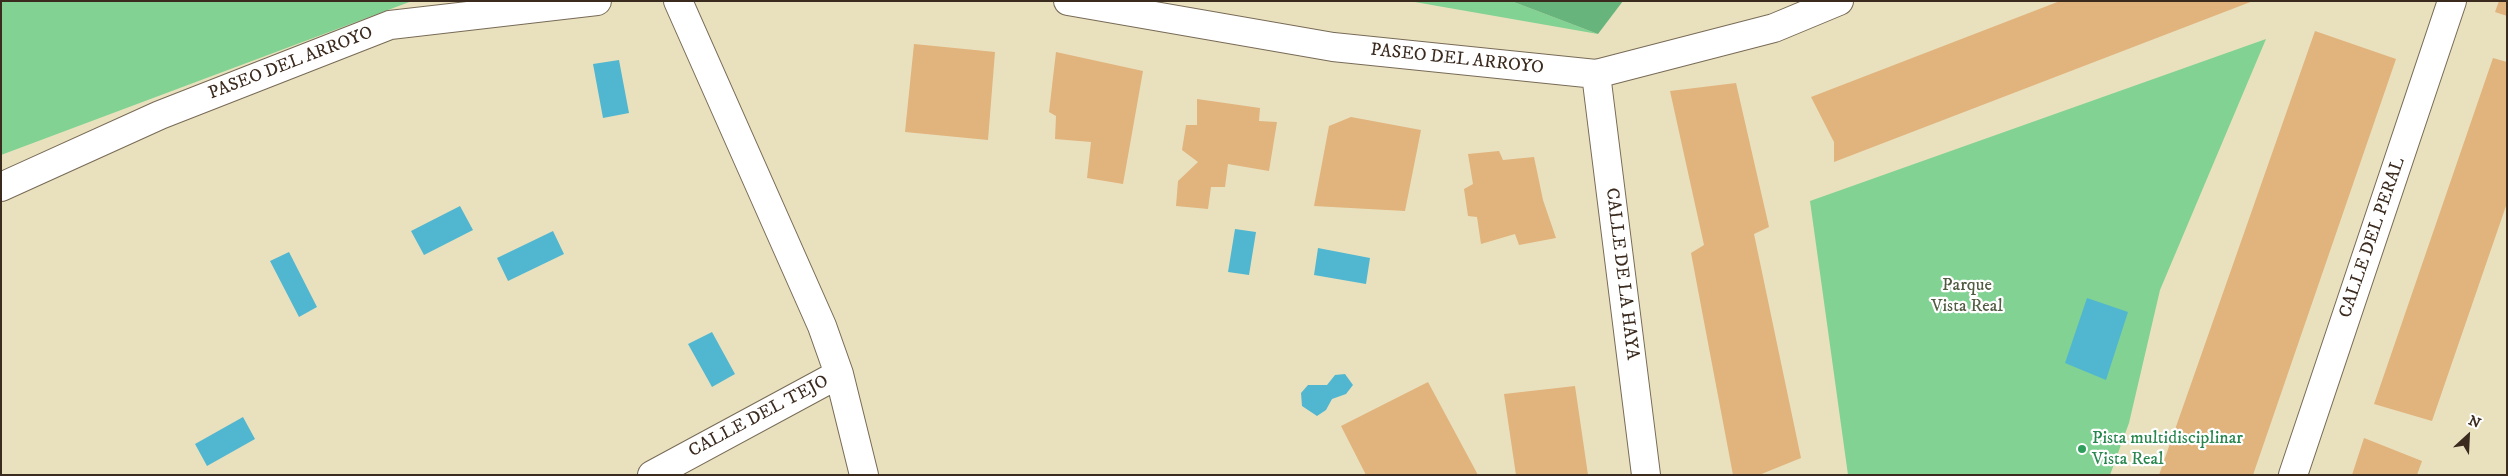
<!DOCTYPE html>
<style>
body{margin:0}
#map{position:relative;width:2508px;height:476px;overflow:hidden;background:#e9e1be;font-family:"IM FELL DW Pica",serif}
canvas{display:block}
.frame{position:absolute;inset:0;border:2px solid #3b2a1e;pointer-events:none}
.north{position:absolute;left:2443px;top:411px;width:50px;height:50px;-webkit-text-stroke:4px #fff;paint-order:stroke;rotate:25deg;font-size:14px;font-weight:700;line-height:20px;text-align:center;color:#3b2a1e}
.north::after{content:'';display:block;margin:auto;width:18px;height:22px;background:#3b2a1e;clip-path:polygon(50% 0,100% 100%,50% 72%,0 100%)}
</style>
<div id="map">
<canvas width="2508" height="476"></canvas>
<div class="frame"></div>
<div class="north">N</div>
</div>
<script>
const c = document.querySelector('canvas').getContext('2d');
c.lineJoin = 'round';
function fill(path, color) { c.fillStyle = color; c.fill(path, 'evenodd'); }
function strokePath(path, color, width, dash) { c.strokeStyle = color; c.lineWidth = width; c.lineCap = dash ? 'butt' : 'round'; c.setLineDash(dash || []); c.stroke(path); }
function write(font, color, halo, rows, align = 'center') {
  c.font = font + ' "IM FELL DW Pica",serif'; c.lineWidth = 4.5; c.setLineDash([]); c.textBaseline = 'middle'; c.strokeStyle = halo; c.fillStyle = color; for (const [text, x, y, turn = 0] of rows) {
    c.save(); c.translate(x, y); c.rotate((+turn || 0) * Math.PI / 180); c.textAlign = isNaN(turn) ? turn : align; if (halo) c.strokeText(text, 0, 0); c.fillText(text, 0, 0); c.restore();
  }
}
const green = new Path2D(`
 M1,1H412L1,155Z
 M1409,1H1511L1598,34Z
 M2266,39L2160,290L2129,423L2110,475H1848L1810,201Z`);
const forest = new Path2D(`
 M1511,1H1623L1598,34Z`);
const water = new Path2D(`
 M619,60L629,113L603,118L593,64Z
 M460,206L473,230L424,255L411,231Z
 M1235,229L1256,232L1249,275L1228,272Z
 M553,231L564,254L508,281L497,258Z
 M1318,248L1370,258L1366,284L1314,275Z
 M289,252L317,307L299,317L270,261Z
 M2087,298L2128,312L2106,380L2065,363Z
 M712,332L735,374L712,387L688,344Z
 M1345,374L1353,385L1346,394L1332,399L1326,410L1317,416L1302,406L1301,393L1308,385H1327L1335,375Z
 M243,417L255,439L207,466L195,444Z`);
const building = new Path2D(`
 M2060,1H2253L1834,162V142L1811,97Z
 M2499,1H2507V16L2495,12Z
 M2315,31L2396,59L2253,475H2159Z
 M914,44L995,52L988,140L905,132Z
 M1056,52L1143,71L1123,184L1087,178L1091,142L1055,139L1056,116L1049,112Z
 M2493,58L2507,62V203L2432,421L2374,404Z
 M1736,83L1769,227L1754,234L1801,458L1759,475H1733L1691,253L1704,245L1670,91Z
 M1197,99L1260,108L1259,121L1277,122L1269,171L1228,164L1225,187H1211L1208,209L1176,206L1178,181L1198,162L1182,150L1186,125H1197Z
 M1351,117L1421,130L1405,211L1314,206L1329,126Z
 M1499,151L1503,160L1534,157L1543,200L1556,238L1519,245L1515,234L1481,244L1477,217L1468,216L1464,189L1473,184L1468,154Z
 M1428,382L1478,475H1366L1341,426Z
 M1575,386L1588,475H1516L1504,394Z
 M2364,438L2422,461L2417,475H2352Z`);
const street = new Path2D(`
 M678,1L822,326L839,374L864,475
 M1068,1L1333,47L1596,74L1774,28L1839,1
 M1596,74L1646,475
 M1,187L160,115L390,25L597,1
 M652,475L839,374
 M2293,475L2452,1`);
const markers = [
 [2082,449,5,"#2e9e5b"]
];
const streetNames = [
 ["PASEO DEL ARROYO",1457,60,6],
 ["PASEO DEL ARROYO",291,64,-21],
 ["CALLE DEL PERAL",2373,238,-71],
 ["CALLE DE LA HAYA",1621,274,83],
 ["CALLE DEL TEJO",759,417,-28]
];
const parkNames = [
 ["Parque",1967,286],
 ["Vista Real",1967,307]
];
const leisureNames = [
 ["Pista multidisciplinar",2092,439],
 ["Vista Real",2092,460]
];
fill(green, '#81d293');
fill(forest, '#68b47d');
fill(water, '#51b7d0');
fill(building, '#e1b37d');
strokePath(street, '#786a56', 30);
strokePath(street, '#fff', 28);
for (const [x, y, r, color] of markers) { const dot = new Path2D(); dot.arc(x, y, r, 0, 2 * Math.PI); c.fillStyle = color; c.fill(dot); strokePath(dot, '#fff', 2); }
write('18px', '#3b2a1e', '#fff', streetNames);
write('18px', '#505c41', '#fff', parkNames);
write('18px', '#27864d', '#fff', leisureNames, 'left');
</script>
